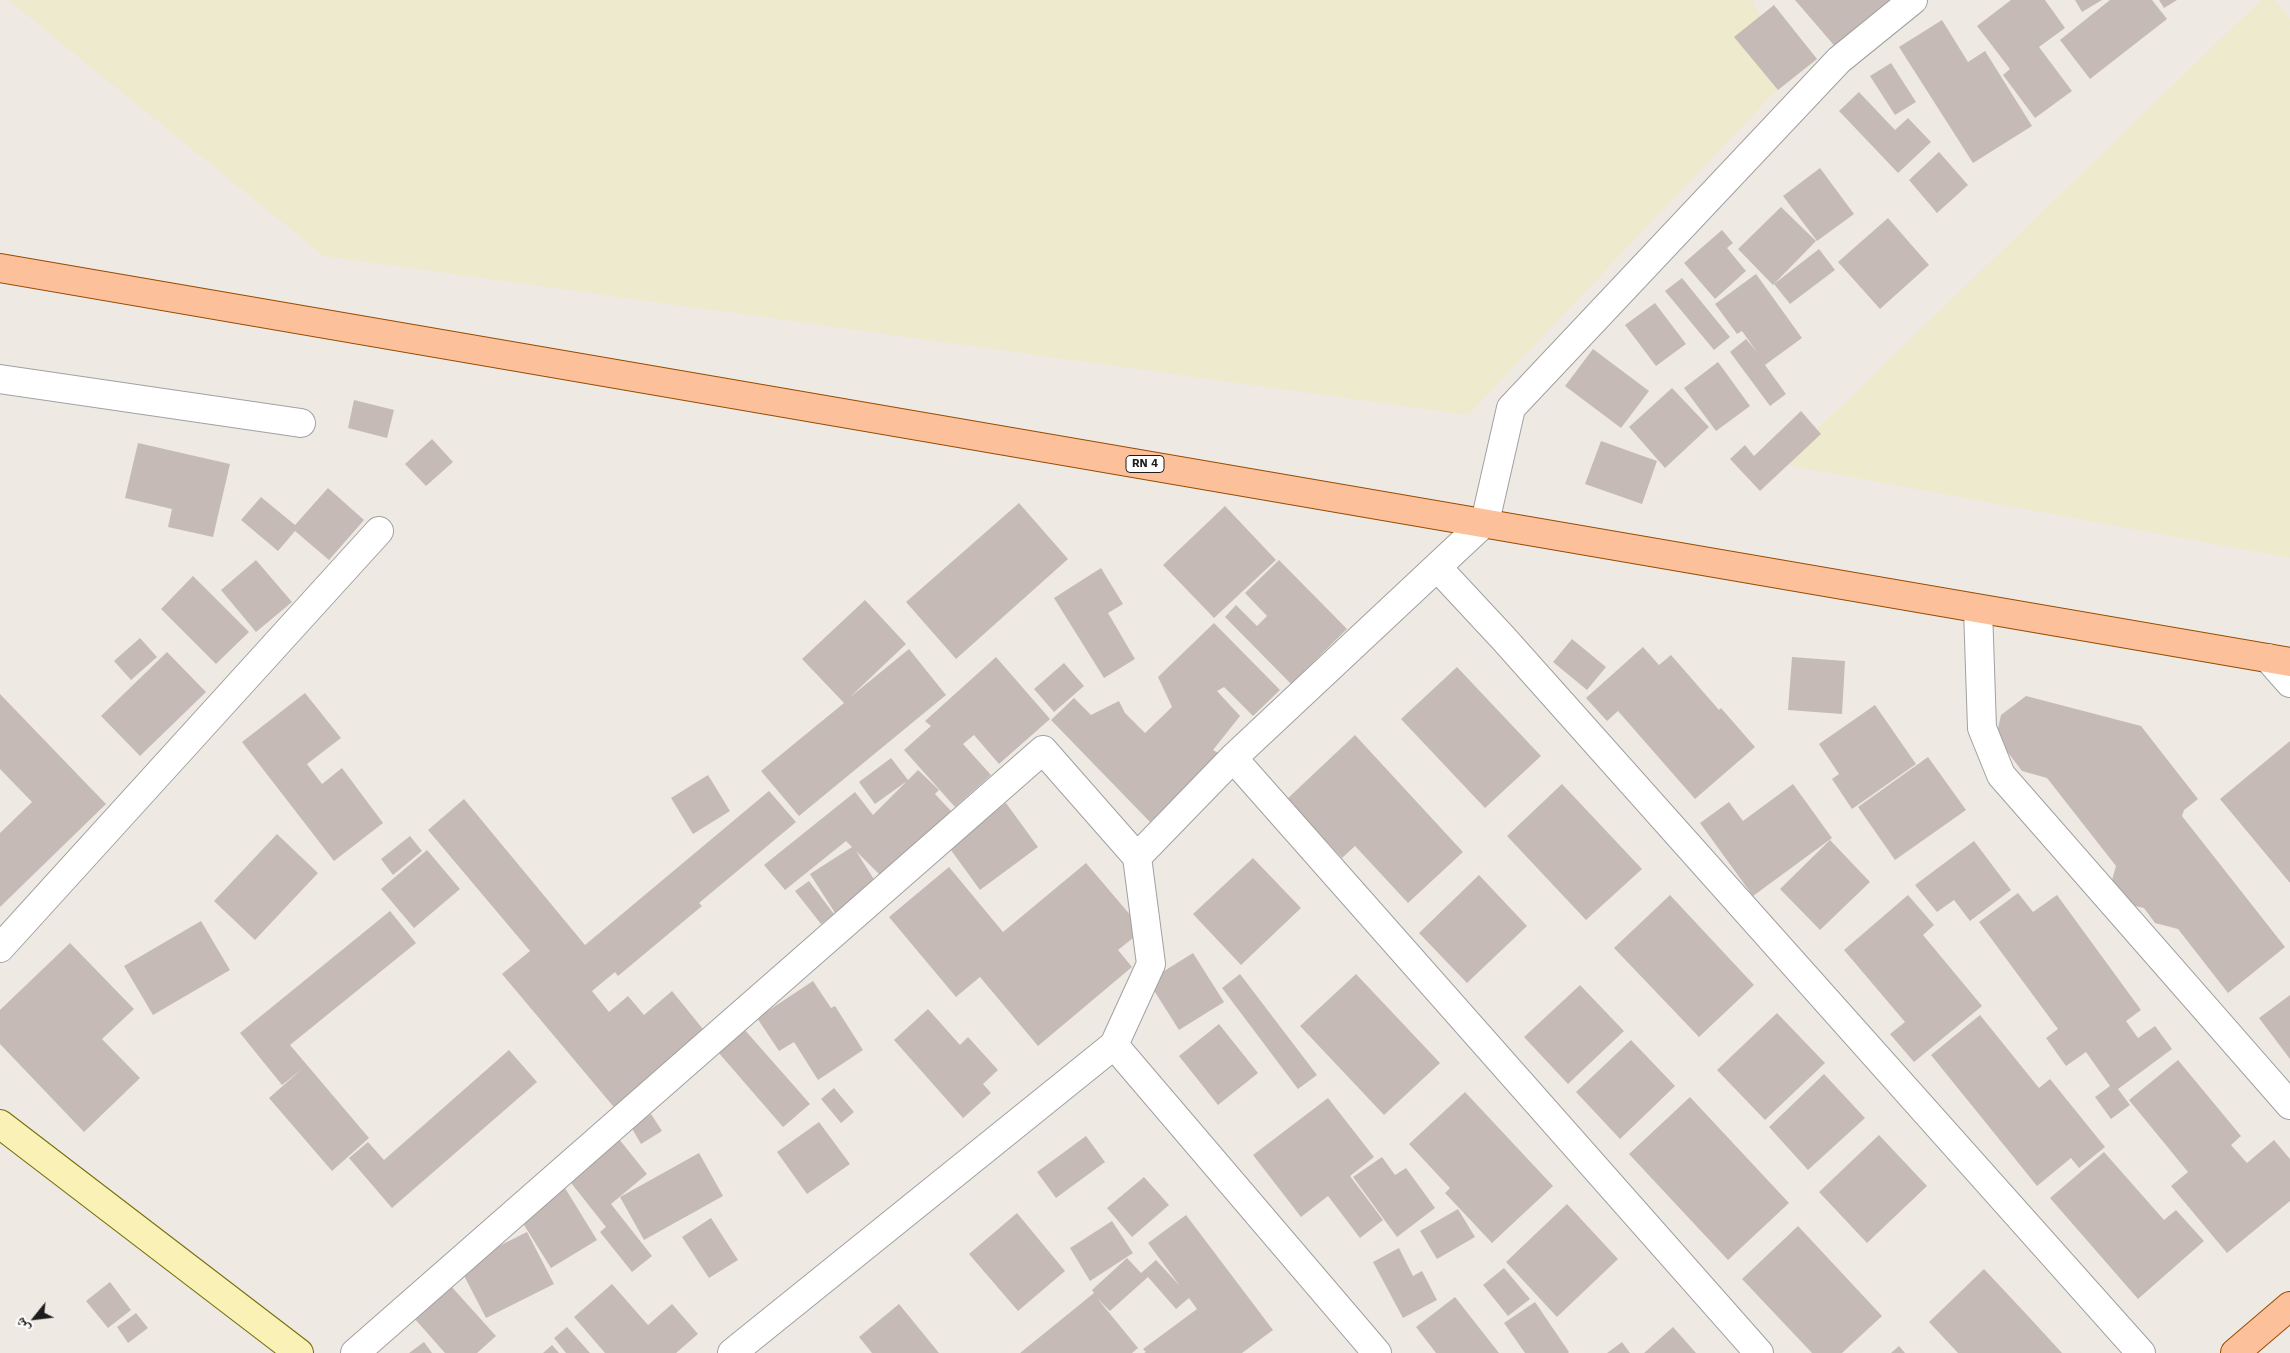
<!DOCTYPE html>
<meta charset="utf-8">
<style>
body{margin:0}
#map{position:relative;width:2290px;height:1353px;overflow:hidden;background:#eee9e3;font-family:"Work Sans","Noto Naskh Arabic",sans-serif}
canvas{display:block}
.north{position:absolute;left:10px;top:1293px;width:50px;height:50px;-webkit-text-stroke:4px #fff;paint-order:stroke;rotate:241deg;font-size:14px;font-weight:700;line-height:20px;text-align:center;color:#1d1d1d}
.north::after{content:'';display:block;margin:auto;width:18px;height:22px;background:#1d1d1d;clip-path:polygon(50% 0,100% 100%,50% 72%,0 100%)}
</style>
<div id="map">
<canvas width="2290" height="1353"></canvas>
<div class="north">ش</div>
</div>
<script>
const c = document.querySelector('canvas').getContext('2d');
c.lineJoin = 'round';
function fill(path, color) { c.fillStyle = color; c.fill(path, 'evenodd'); }
function strokePath(path, color, width, dash) { c.strokeStyle = color; c.lineWidth = width; c.lineCap = dash ? 'butt' : 'round'; c.setLineDash(dash || []); c.stroke(path); }
function write(font, color, halo, rows, align = 'center') {
  c.font = font + ' "Work Sans",sans-serif'; c.lineWidth = 4; c.setLineDash([]); c.textBaseline = 'middle'; c.strokeStyle = halo; c.fillStyle = color; for (const [text, x, y, turn = 0] of rows) {
    c.save(); c.translate(x, y); c.rotate((+turn || 0) * Math.PI / 180); c.textAlign = isNaN(turn) ? turn : align; if (halo) c.strokeText(text, 0, 0); c.fillText(text, 0, 0); c.restore();
  }
}
const farmland = new Path2D(`
 M8,0H1752L1791,75L1468,415L324,256Z
 M2261,0H2275L2290,18V558L1781,464Z`);
const building = new Path2D(`
 M1795,0H1889L1892,3L1838,50Z
 M2011,0H2045L2065,28L2039,47L2072,91L2035,118L2003,75L2010,69L1977,26Z
 M2075,0H2102L2082,12Z
 M2110,0H2152L2167,19L2090,79L2060,40Z
 M2159,0H2177L2164,8Z
 M1774,5L1817,59L1778,90L1734,37Z
 M1942,20L1968,62L1985,51L2032,126L1973,163L1899,47Z
 M1891,63L1916,102L1895,115L1870,76Z
 M1859,92L1895,130L1908,118L1931,142L1898,173L1839,111Z
 M1939,152L1968,185L1937,213L1909,180Z
 M1820,168L1854,214L1817,241L1783,196Z
 M1781,207L1816,241L1773,285L1738,249Z
 M1888,218L1929,265L1880,309L1838,262Z
 M1722,230L1733,243L1727,248L1746,271L1715,299L1684,263Z
 M1819,249L1835,270L1790,304L1774,284Z
 M1756,274L1802,338L1765,365L1786,394L1770,406L1730,352L1746,339L1757,352L1742,331L1737,334L1715,304Z
 M1682,278L1730,337L1714,350L1665,291Z
 M1655,303L1686,344L1656,366L1625,325Z
 M1593,349L1649,391L1621,428L1565,386Z
 M1718,362L1750,406L1716,431L1684,388Z
 M1672,388L1709,427L1665,468L1629,427Z
 M354,400L394,410L387,438L348,428Z
 M1801,411L1821,434L1760,491L1730,459L1745,445L1754,456Z
 M432,439L453,462L426,486L405,464Z
 M1601,441L1657,461L1642,504L1585,484Z
 M138,443L230,464L213,537L168,527L172,509L125,498Z
 M328,488L364,520L329,560L295,531L278,551L241,520L261,497L295,525Z
 M1019,503L1068,559L956,659L906,602Z
 M1225,506L1276,560L1214,618L1163,565Z
 M256,560L292,602L256,632L221,590Z
 M1279,560L1347,629L1291,684L1225,617L1236,605L1257,626L1267,616L1245,593Z
 M1101,568L1123,604L1108,613L1135,659L1104,678L1054,598Z
 M193,576L249,632L216,664L161,609Z
 M865,600L906,644L849,698L909,649L946,695L799,816L761,771L844,703L802,659Z
 M1214,623L1280,690L1253,716L1224,687L1217,691L1240,716L1213,750L1220,754L1150,822L1051,720L1074,698L1091,715L1119,701L1125,713L1145,733L1172,707L1158,677Z
 M140,638L157,657L131,680L114,661Z
 M1572,639L1606,667L1587,690L1553,662Z
 M1643,647L1659,665L1671,655L1719,710L1721,708L1755,747L1695,799L1618,711L1607,721L1586,698Z
 M167,652L206,692L140,756L101,716Z
 M996,657L1050,719L999,764L974,735L963,744L991,775L955,807L904,750L931,726L925,721Z
 M1792,657L1845,661L1842,714L1788,710Z
 M1064,663L1084,686L1054,712L1034,689Z
 M1457,667L1541,756L1485,808L1401,719Z
 M305,693L341,738L307,764L322,784L342,768L383,823L334,861L242,742Z
 M0,694L106,804L0,907V833L32,802L0,769Z
 M2026,696L2141,726L2198,799L2184,810L2182,816L2285,947L2228,993L2178,929L2155,923L2144,908L2131,905L2112,880L2116,866L2047,778L2022,771L1996,737L2001,715Z
 M1875,705L1916,764L1852,809L1832,779L1839,774L1819,744Z
 M1355,735L1463,852L1408,903L1355,846L1342,858L1287,799Z
 M2290,741V883L2220,799Z
 M1928,757L1966,810L1895,860L1858,807Z
 M891,758L908,780L918,770L939,790L935,794L951,811L883,878L856,851L880,889L837,916L810,874L852,847L846,841L785,890L764,865L855,792L873,815L907,781L875,804L859,782Z
 M708,775L730,811L693,834L671,798Z
 M1562,784L1642,869L1586,920L1507,836Z
 M1793,784L1832,838L1753,896L1700,823L1729,802L1743,821Z
 M769,791L796,822L699,903L702,906L618,976L615,972L592,991L609,1012L628,996L644,1015L672,991L707,1034L618,1112L502,974L530,951L428,830L464,799L585,945Z
 M1006,803L1038,847L980,890L948,846Z
 M277,834L318,873L255,940L214,901Z
 M410,836L422,851L393,875L381,859Z
 M1830,840L1870,882L1820,930L1780,889Z
 M1974,841L2011,890L1970,921L1954,900L1937,912L1915,885Z
 M427,850L460,889L414,928L381,889Z
 M1253,858L1301,908L1241,965L1193,914Z
 M1086,863L1143,930L1118,950L1132,967L1038,1046L980,977L956,997L889,917L949,867L1003,932Z
 M1479,875L1527,926L1467,983L1419,933Z
 M809,881L834,914L821,924L795,891Z
 M2018,893L2033,912L2057,895L2141,1010L2126,1021L2138,1038L2155,1026L2172,1049L2118,1089L2130,1105L2111,1119L2095,1097L2110,1086L2086,1052L2066,1066L2046,1038L2058,1029L1979,922Z
 M1670,895L1754,985L1699,1037L1614,948Z
 M1908,895L1934,925L1923,935L1982,1006L1914,1062L1890,1034L1905,1022L1844,950Z
 M390,911L416,943L290,1045L369,1138L332,1171L269,1098L302,1069L282,1085L240,1033Z
 M201,921L230,970L153,1015L124,966Z
 M70,943L134,1009L102,1039L140,1078L84,1132L0,1044V1010Z
 M1193,953L1224,1002L1179,1030L1148,981Z
 M1240,974L1317,1075L1298,1089L1222,988Z
 M1356,974L1440,1063L1384,1115L1300,1026Z
 M813,981L831,1008L835,1006L863,1050L818,1080L794,1042L779,1051L757,1018Z
 M1580,985L1624,1031L1568,1084L1524,1037Z
 M2290,995V1059L2259,1018Z
 M928,1009L960,1045L968,1037L998,1070L983,1084L991,1093L963,1118L894,1040Z
 M1777,1013L1825,1063L1765,1120L1717,1070Z
 M1980,1015L2039,1088L2050,1079L2105,1147L2079,1168L2071,1158L2037,1186L1931,1055Z
 M1219,1024L1258,1073L1218,1105L1179,1056Z
 M744,1029L810,1104L783,1127L718,1052Z
 M1631,1040L1675,1086L1620,1139L1576,1092Z
 M509,1050L537,1082L392,1208L349,1158L368,1142L384,1160Z
 M2178,1060L2241,1136L2231,1145L2247,1163L2274,1140L2290,1159V1201L2227,1253L2171,1186L2188,1172L2129,1100Z
 M1824,1074L1865,1118L1808,1170L1769,1127Z
 M834,1088L854,1112L841,1123L821,1099Z
 M1465,1092L1553,1186L1492,1243L1445,1193L1450,1188L1409,1144Z
 M1690,1097L1789,1203L1728,1260L1629,1154Z
 M1328,1098L1374,1157L1350,1176L1383,1220L1360,1238L1328,1196L1301,1217L1253,1155Z
 M651,1114L662,1131L641,1144L631,1127Z
 M819,1122L850,1164L807,1194L777,1152Z
 M1879,1135L1927,1186L1867,1243L1819,1192Z
 M1086,1136L1105,1162L1056,1198L1037,1172Z
 M619,1139L647,1174L611,1204L652,1256L632,1272L600,1232L606,1227L568,1179Z
 M2104,1152L2164,1220L2176,1210L2204,1241L2138,1299L2050,1198Z
 M699,1153L723,1196L644,1240L620,1197Z
 M1382,1157L1395,1175L1406,1168L1435,1208L1397,1237L1353,1177Z
 M1144,1177L1169,1205L1132,1237L1107,1208Z
 M565,1188L597,1240L551,1268L519,1217Z
 M1567,1204L1618,1259L1557,1317L1506,1262Z
 M1458,1209L1475,1237L1437,1259L1420,1231Z
 M1017,1213L1065,1271L1018,1311L969,1254Z
 M1186,1215L1273,1330L1242,1353H1144L1146,1352L1143,1349L1197,1309L1189,1298L1176,1309L1148,1277L1110,1311L1097,1298L1138,1348L1132,1353H1020L1094,1293L1092,1290L1127,1258L1141,1273L1156,1260L1180,1286L1148,1243Z
 M711,1218L738,1260L709,1278L682,1237Z
 M1112,1221L1133,1253L1090,1281L1070,1248Z
 M1798,1226L1882,1316L1842,1353H1812L1742,1279Z
 M527,1232L554,1284L486,1318L459,1266Z
 M1399,1248L1413,1276L1422,1271L1437,1300L1403,1318L1373,1262Z
 M1504,1268L1530,1299L1508,1316L1483,1285Z
 M1984,1269L2028,1316L2062,1353H1958L1929,1322Z
 M110,1282L131,1310L108,1328L86,1301Z
 M612,1284L648,1325L672,1304L698,1334L676,1353H605L574,1317Z
 M450,1285L496,1336L477,1353H445L414,1318Z
 M1455,1297L1499,1353H1436L1416,1327Z
 M1535,1302L1569,1352L1568,1353H1525L1504,1323Z
 M899,1304L939,1353H872L859,1337Z
 M136,1313L148,1328L128,1343L117,1327Z
 M567,1327L590,1353H566L554,1338Z
 M1673,1327L1696,1353H1644Z
 M424,1342L432,1353H409Z
 M1622,1342L1630,1353H1607Z
 M552,1345L559,1353H543Z
 M1899,1346L1905,1353H1891Z`);
const street = new Path2D(`
 M0,379L301,423
 M1437,567L1504,639L2141,1353
 M1978,609L1982,728L2001,775L2290,1105
 M2268,658L2290,683
 M1233,758L1759,1353
 M1137,857L1233,758L1485,522L1511,408L1839,60L1913,0
 M0,948L379,531
 M355,1353L1043,750L1137,857L1151,964L1114,1045
 M732,1353L1114,1045L1377,1353`);
const secondary = new Path2D(`
 M0,1124L299,1353`);
const primary = new Path2D(`
 M0,268L2290,662
 M2235,1353L2290,1306`);
const shields = [
 [1145,464,38]
];
const shieldNames = [
 ["RN 4",1145,464]
];
fill(farmland, '#eeeace');
fill(building, '#c6bab6');
strokePath(street, '#a1a1a1', 30);
strokePath(secondary, '#746d04', 30);
strokePath(primary, '#964b00', 30);
strokePath(street, '#fff', 28);
strokePath(secondary, '#f9f1b6', 28);
strokePath(primary, '#fcc19a', 28);
for (const [x, y, w] of shields) { const box = new Path2D(); box.roundRect(x - w / 2, y - 8.5, w, 17, 4); c.fillStyle = '#fff'; c.fill(box); strokePath(box, '#1d1d1d', 1); }
write('bold 11px', '#1d1d1d', null, shieldNames);
</script>
